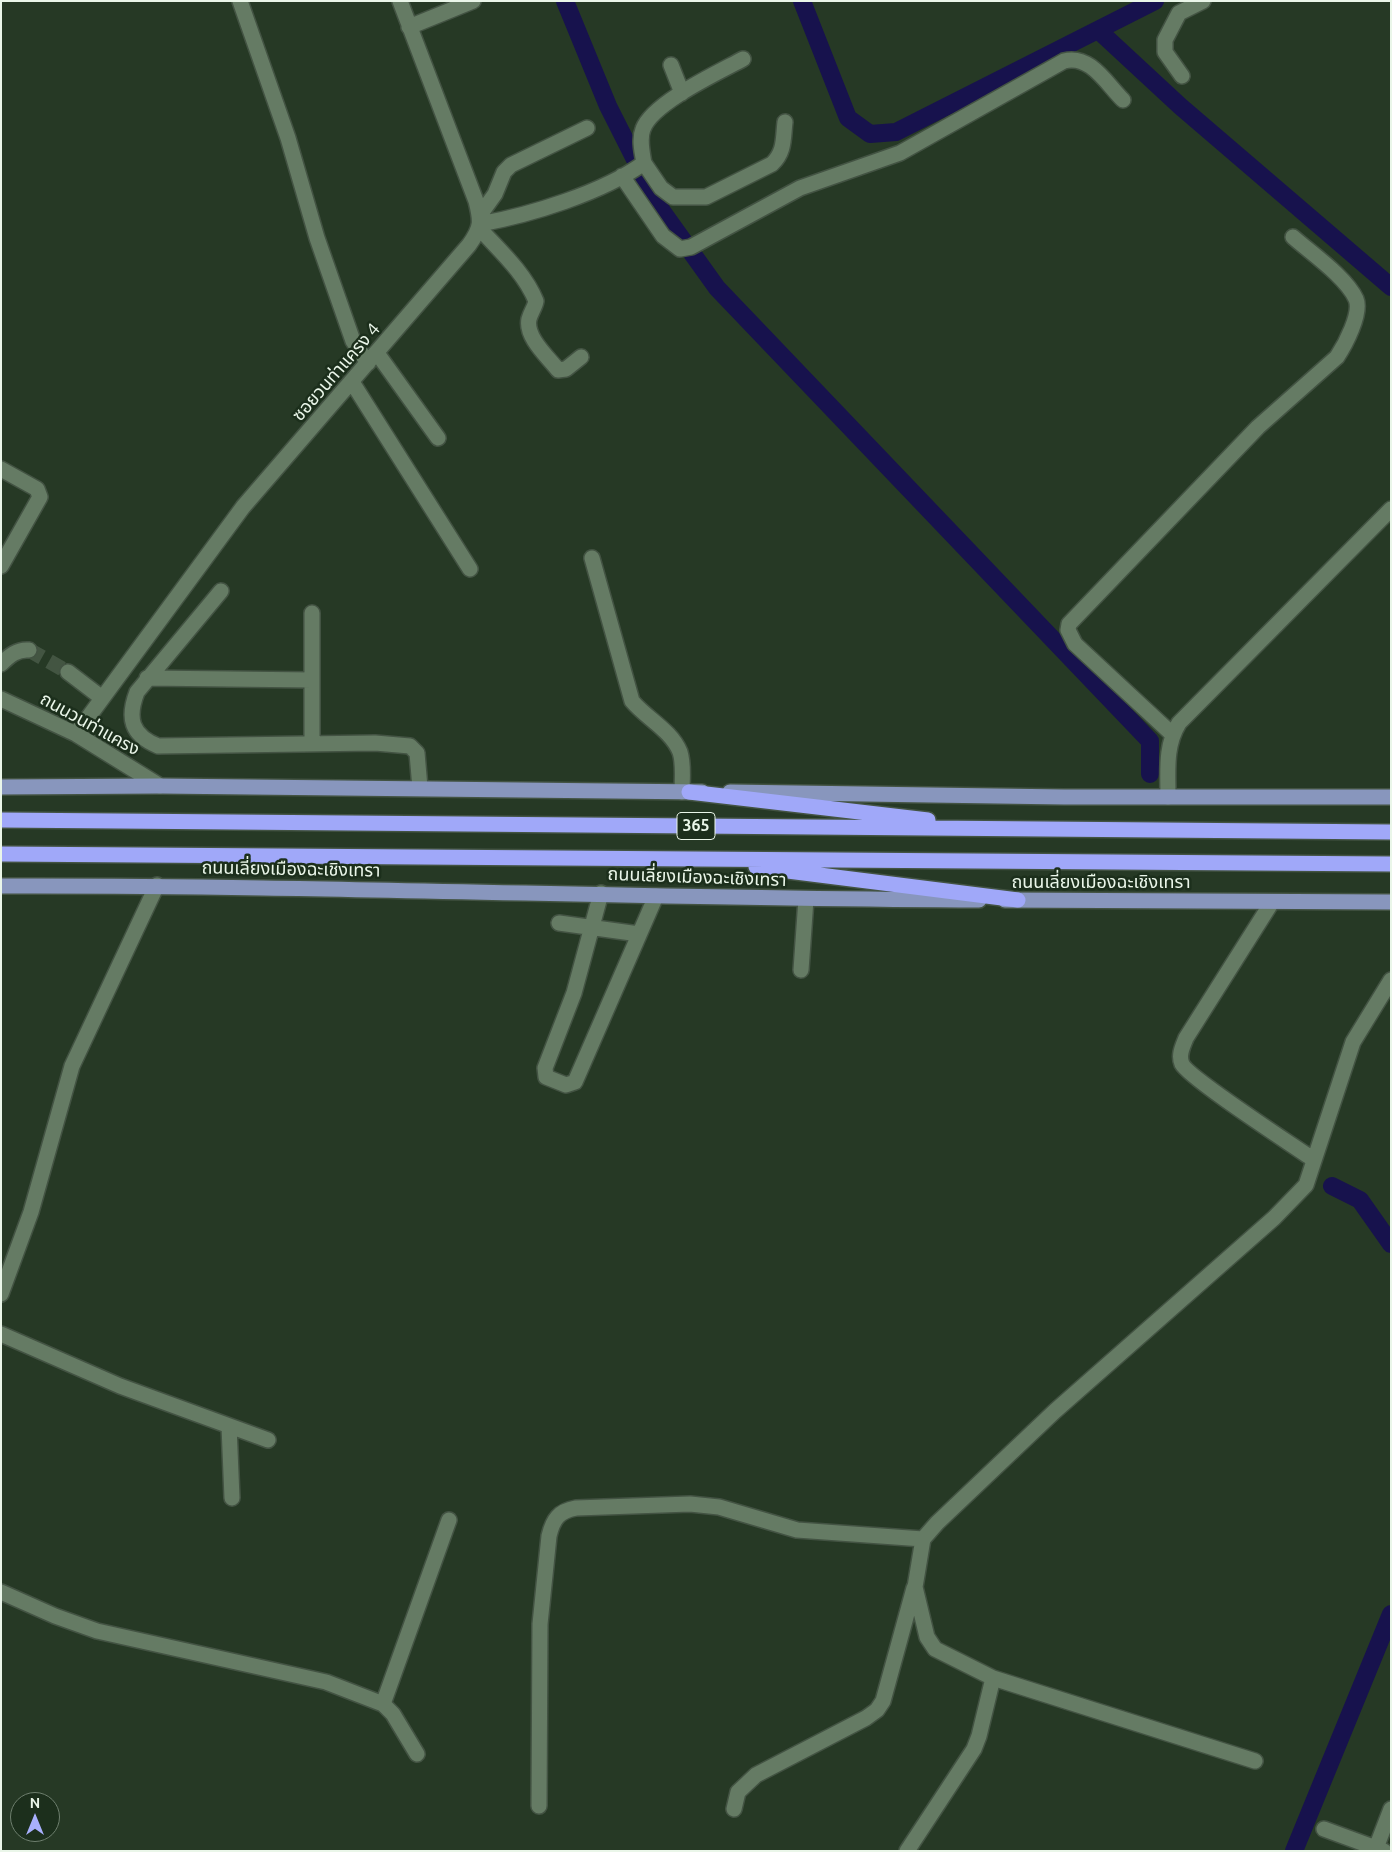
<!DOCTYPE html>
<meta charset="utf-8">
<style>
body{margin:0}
#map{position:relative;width:1392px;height:1852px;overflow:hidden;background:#263925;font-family:Ubuntu,sans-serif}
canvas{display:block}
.frame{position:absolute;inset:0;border:2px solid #eaf6e9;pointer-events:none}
.north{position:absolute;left:10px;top:1792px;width:50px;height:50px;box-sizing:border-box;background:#1c2f1c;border:1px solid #6e7f6e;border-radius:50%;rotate:0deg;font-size:14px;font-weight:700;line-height:20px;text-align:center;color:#eaf6e9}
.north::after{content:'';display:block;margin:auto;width:18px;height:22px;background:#a8b0fc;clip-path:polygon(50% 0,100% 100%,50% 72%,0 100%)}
</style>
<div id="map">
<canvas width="1392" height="1852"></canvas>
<div class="frame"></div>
<div class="north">N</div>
</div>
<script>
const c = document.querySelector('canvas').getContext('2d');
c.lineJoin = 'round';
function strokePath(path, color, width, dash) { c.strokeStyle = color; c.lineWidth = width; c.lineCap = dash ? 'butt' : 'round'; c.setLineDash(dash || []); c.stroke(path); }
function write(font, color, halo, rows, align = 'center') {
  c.font = font + ' Ubuntu,"Noto Sans Thai",sans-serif'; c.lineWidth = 5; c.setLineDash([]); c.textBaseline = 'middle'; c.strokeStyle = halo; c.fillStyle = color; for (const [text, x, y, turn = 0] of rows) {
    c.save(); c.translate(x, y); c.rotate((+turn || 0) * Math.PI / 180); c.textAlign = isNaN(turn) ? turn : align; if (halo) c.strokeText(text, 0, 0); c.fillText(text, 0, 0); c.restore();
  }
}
const canal = new Path2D(`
 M565,1L608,106L659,207L717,288L1150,741V774
 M802,1L848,118L870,134L896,132L1155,1
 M1098,30L1180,106L1391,287
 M1332,1186L1360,1200L1391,1244
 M1294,1851L1391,1614`);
const minorTunnel = new Path2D(`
 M29,650L68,672`);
const minor = new Path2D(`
 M240,1L288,138L317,238L353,341L368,363
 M409,27L473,1
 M671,65L682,93
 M1182,76L1165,52V40L1179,13L1203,1
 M644,163L661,188L673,197H706L772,164C785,152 783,138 785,122
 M622,176L663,236L680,249L691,247L800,188L900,153L1064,61C1090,54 1106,83 1123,100
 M480,215L495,194L504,172L511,165L587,128
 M480,224C530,215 602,193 644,163C642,152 639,139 643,129C652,103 719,72 743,59
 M480,229C500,251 524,272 536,301C535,307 531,312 529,319C525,337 548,357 558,370L566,369L581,357
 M377,353L438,438
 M352,382L470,569
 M1,469L37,489L40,497L1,566
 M592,558L632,701C647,719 671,730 680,752C684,764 682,779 682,792
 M221,591L137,692C127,718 131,735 158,746L375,743L410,746L417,753L420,788
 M1,664C9,656 17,649 29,650
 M68,672L102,698
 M147,678L312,680
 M1,699L76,734L160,786
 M76,734L243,507L469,245C482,227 481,221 476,201L400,1
 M1172,734L1075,644L1068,630L1069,624L1258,427L1337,357C1345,345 1362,313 1356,299C1346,277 1311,253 1293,237
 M312,744V613
 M1168,797C1168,770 1165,746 1179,723L1391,509
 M601,893L574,993L545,1068L546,1077L566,1085L575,1082L656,896
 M1272,902L1186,1038C1183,1046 1178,1055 1182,1064C1189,1078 1294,1146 1314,1160
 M559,923L639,934
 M801,970L806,899
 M1,1294L31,1212L72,1066L157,885
 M1,1334L120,1386L268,1440
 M229,1426L232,1498
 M1,1592L55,1616L97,1631L326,1682L383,1704L393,1714L417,1754
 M383,1704L449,1520
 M1255,1761L993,1678L935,1649L927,1637L915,1587L923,1539L937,1523L1055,1411L1274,1218L1306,1185L1353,1042L1391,980
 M539,1806L540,1624L549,1536C553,1519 559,1511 576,1508L690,1504L719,1507L797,1530L923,1539
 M734,1809L738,1792L756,1775L866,1718L877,1710L883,1701L914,1588
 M1324,1829L1384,1851
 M1376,1848L1391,1809
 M907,1851L974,1749L979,1736L993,1678`);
const major = new Path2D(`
 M1,787L160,786L702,792
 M730,792L1064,797H1391
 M1,886C327,885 653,899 979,900
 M1005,900L1391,902`);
const highway = new Path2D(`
 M689,792L928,820
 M1,820L1391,832
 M1,854L1391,864
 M756,867L1018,900`);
const shields = [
 [696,826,38]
];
const shieldNames = [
 ["365",696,826]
];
const streetNames = [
 ["ซอยวนท่าแครง 4",336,372,-49],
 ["ถนนวนท่าแครง",90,724,29],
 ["ถนนเลี่ยงเมืองฉะเชิงเทรา",291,869,1],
 ["ถนนเลี่ยงเมืองฉะเชิงเทรา",697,877,2],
 ["ถนนเลี่ยงเมืองฉะเชิงเทรา",1101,882]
];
strokePath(canal, '#17124d', 18);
strokePath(minorTunnel, '#435542', 15, [15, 8]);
strokePath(minor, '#435343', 18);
strokePath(major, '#435343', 18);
strokePath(highway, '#435343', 18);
strokePath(minor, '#657b64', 15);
strokePath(major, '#8896bd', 15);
strokePath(highway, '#a0a8f9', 15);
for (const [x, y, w] of shields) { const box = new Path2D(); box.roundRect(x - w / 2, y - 13.5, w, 27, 4); c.fillStyle = '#1c2f1c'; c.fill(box); strokePath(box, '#eaf6e9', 1); }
write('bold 16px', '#eaf6e9', null, shieldNames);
write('18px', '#eaf6e9', '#1c2f1c', streetNames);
</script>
